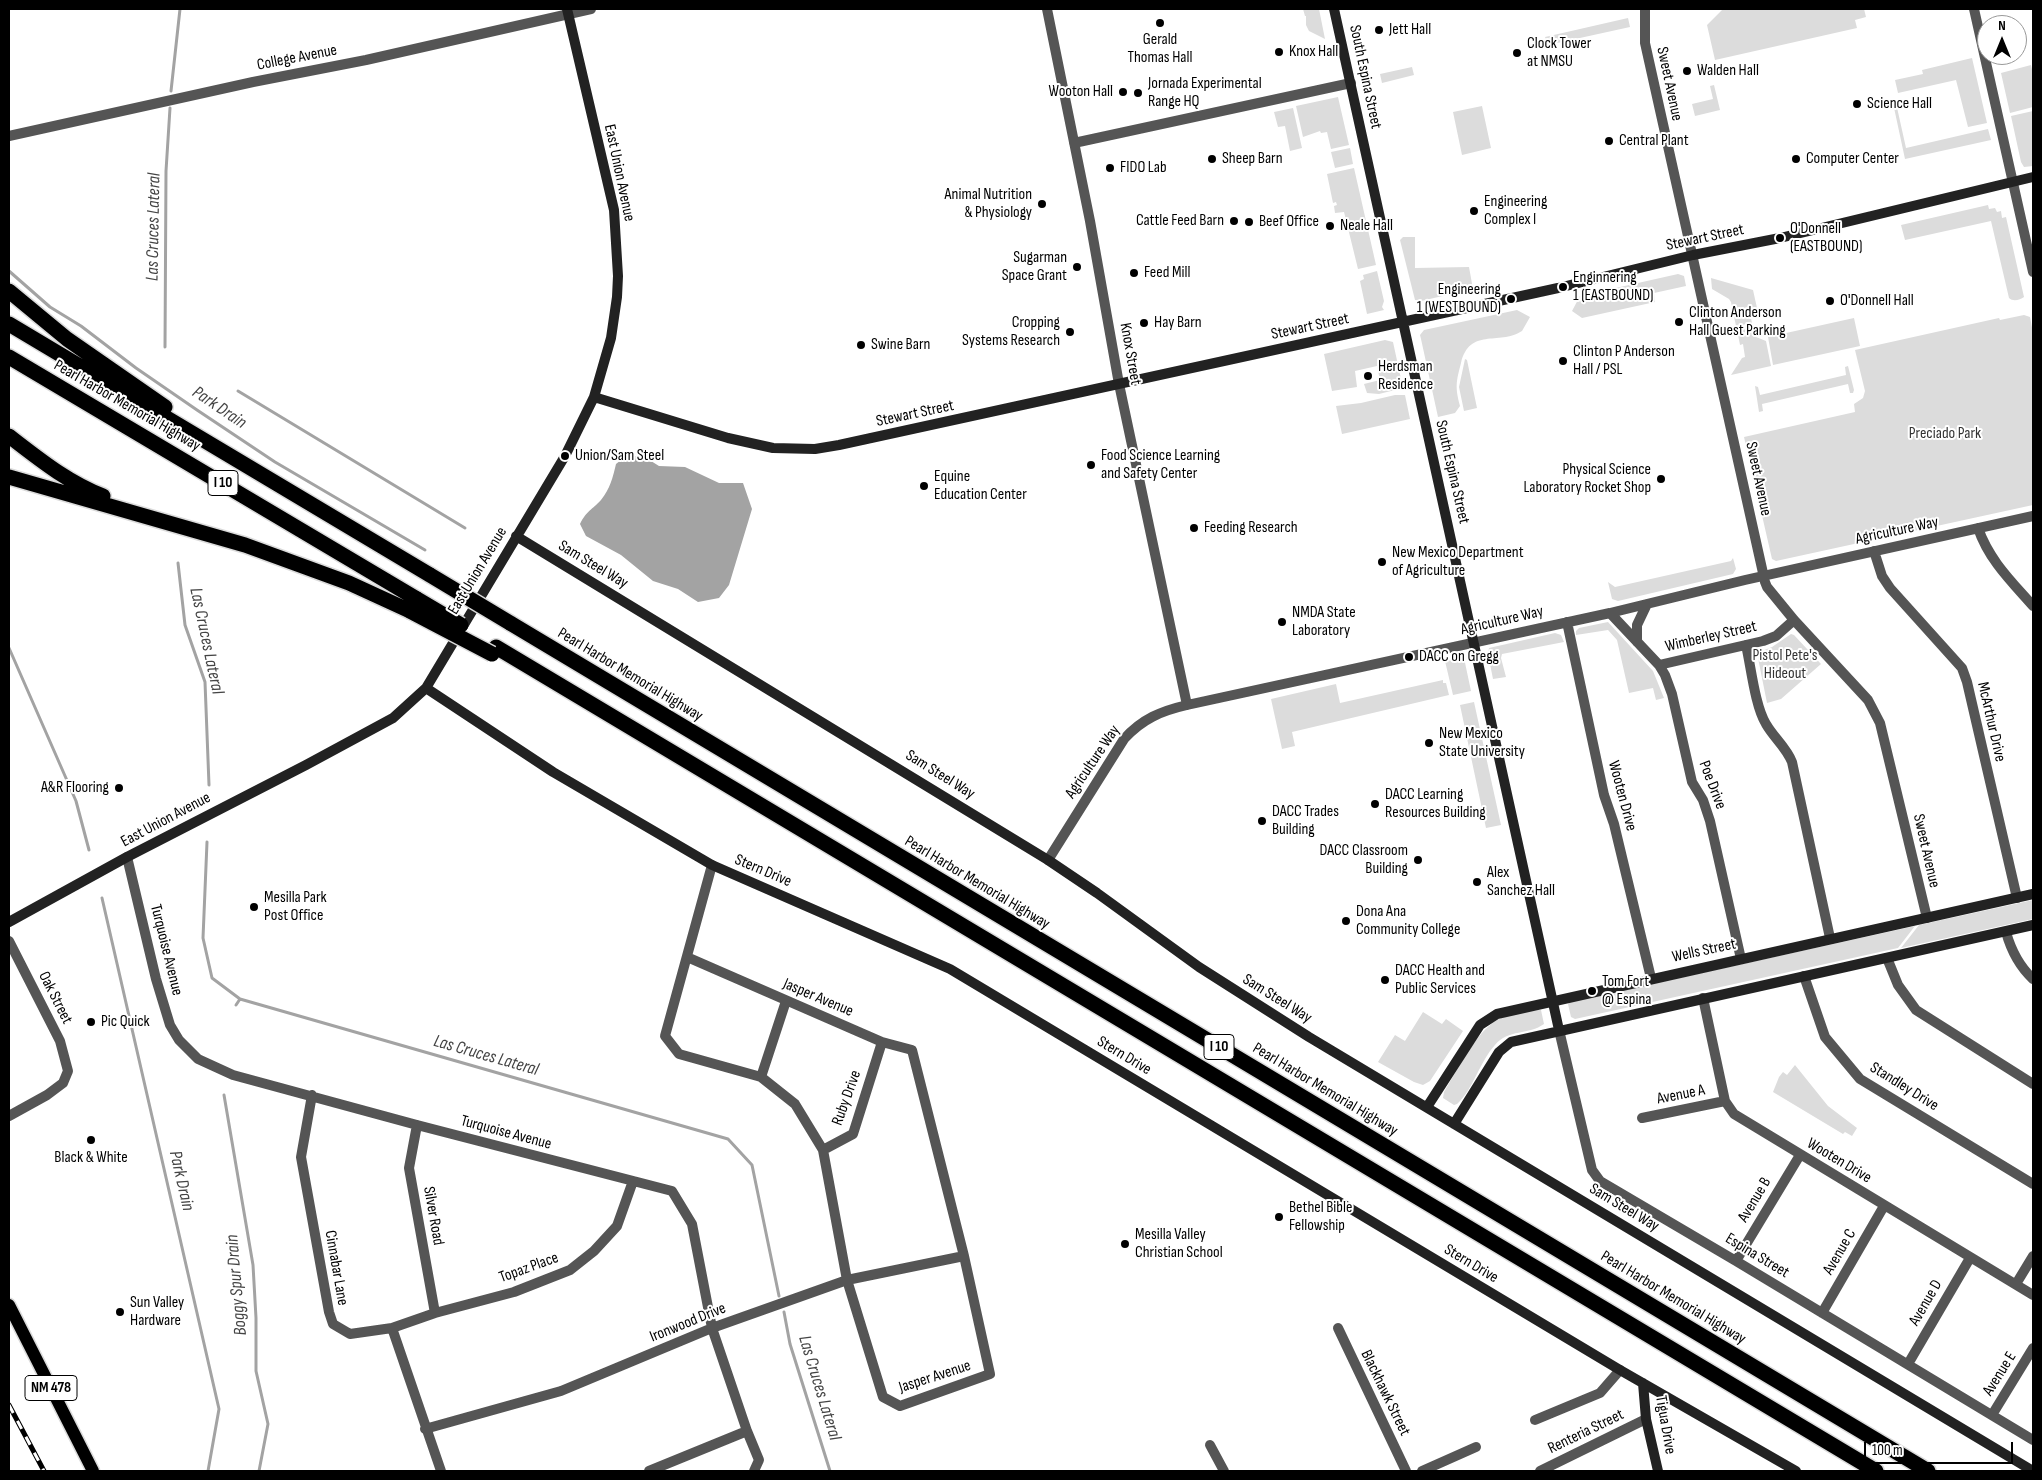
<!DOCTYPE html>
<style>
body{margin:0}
#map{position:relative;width:2042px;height:1480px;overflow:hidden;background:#fff;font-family:"Sofia Sans Condensed",sans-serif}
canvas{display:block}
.frame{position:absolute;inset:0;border:10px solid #000;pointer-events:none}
.north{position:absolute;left:1977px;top:15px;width:50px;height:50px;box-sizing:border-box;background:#fff;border:1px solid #999;border-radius:50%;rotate:0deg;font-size:14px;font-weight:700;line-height:20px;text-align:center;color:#000}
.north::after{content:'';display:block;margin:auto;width:18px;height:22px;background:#000;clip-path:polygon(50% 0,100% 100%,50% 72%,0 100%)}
.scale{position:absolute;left:1864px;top:1442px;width:149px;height:22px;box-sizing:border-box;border:2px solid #000;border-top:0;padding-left:6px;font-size:15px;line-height:18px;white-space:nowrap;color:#000;-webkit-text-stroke:4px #fff;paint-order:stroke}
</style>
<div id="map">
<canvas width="2042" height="1480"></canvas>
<div class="frame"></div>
<div class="north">N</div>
<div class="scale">100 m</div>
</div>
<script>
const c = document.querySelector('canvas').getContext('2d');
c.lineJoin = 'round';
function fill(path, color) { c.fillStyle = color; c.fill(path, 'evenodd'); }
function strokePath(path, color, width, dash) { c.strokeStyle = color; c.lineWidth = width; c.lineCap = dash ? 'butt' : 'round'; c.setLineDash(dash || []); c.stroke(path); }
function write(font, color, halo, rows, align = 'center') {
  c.font = font + ' "Sofia Sans Condensed",sans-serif'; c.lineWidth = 4; c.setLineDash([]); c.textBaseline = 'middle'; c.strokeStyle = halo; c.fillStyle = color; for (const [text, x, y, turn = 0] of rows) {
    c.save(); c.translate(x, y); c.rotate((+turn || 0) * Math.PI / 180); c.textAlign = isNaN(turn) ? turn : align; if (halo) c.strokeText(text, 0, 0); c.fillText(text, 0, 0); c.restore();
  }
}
const green = new Path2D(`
 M1303,9H1319L1325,39L1309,31L1306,25V16H1305Z
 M1728,9H1864L1866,17L1855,20L1857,28L1715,60L1707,25L1722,10Z
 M1628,18L1630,27L1548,45L1545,37Z
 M1972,58L1987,123L1968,127L1956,80L1898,93L1895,80L1923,74L1922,70Z
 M2031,65L2033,73V107L2010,113L2001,73Z
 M1412,67L1414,75L1382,83L1380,74Z
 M1714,85L1720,110L1695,116L1692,104L1713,99L1710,86Z
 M1338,97L1349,145L1331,149L1327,132L1321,133L1320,131L1303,137L1296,106Z
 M1893,103H1896L1906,148L1988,129L1991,140L1905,159Z
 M1482,106L1491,148L1462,155L1453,112Z
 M1293,108L1302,148L1290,151L1285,126L1278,127L1274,112Z
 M2033,111V166L2024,167L2021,162L2011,116Z
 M1350,148L1353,164L1335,168L1331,152Z
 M1354,168L1376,265L1358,269L1344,212L1335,213L1334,206L1337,205L1336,202L1333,203L1327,174Z
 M1988,205L1989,209L1995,208L1997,212L2001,211L2002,218L2006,217L2024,297C2020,300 2013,302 2009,298L1991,221L1905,240L1901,225Z
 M1403,237H1415V268L1469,267L1473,289L1421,301L1415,300L1400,240Z
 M1377,271L1384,301L1382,307L1384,310L1367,314L1360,281L1364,279L1363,275Z
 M1678,274L1684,276L1686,286L1654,293L1655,302L1582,318L1572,311L1580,296Z
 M1711,278L1753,290L1757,308L1749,309L1752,323L1736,326L1731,302L1729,299L1712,289Z
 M1517,310L1530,317L1522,331C1498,346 1470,327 1461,363C1456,382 1455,387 1460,406L1455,413L1438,417L1421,339L1420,335L1424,330Z
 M2024,315L2030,317L2033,333V505L1776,561L1772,559L1744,437L1855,412L1854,404L1863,398L1865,391L1855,350L1999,318L2000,320Z
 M1854,318L1860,346L1773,365L1768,337Z
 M1753,326L1756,337L1766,341L1771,366L1731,375L1742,358L1745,357L1743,344L1740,345L1737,330Z
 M1385,340L1393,342L1403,388L1379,394L1367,393L1364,384L1380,380L1377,366L1355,371L1357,387L1332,391L1324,354Z
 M1465,359L1467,360L1477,408L1464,411L1459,387Z
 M1848,366L1854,390L1853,393H1850L1848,384L1762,404L1763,411L1759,412L1755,386L1758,387L1760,395L1846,375L1845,367Z
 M1395,395H1405L1410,419L1342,434L1336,406L1361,403Z
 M1733,558L1736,569L1733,574L1618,601L1612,599L1608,582L1615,587L1731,561Z
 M1608,622L1653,671L1664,698L1656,700L1653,688L1629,693L1617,640L1608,630L1576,635V631L1579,628Z
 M1555,633L1561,635L1564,642L1502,654L1501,658L1506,677L1493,679L1488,654L1489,648Z
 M1791,634L1794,635L1821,664L1781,699L1767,703L1757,653L1772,647Z
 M1464,658L1471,691L1453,695L1445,661Z
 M1443,680V683H1446L1449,695L1292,732L1295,746L1282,749L1271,699L1336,684L1340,703Z
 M1474,702L1501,825L1486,828L1460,705Z
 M2033,900V919L1901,948L1919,925Z
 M1915,926L1898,948L1575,1019L1571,1017L1568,1004L1570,1002Z
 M1538,1010H1541L1544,1024C1529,1035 1508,1029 1495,1045C1480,1061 1473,1090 1457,1104L1454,1105L1443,1098L1444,1092C1457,1071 1476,1032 1497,1020C1509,1014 1525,1012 1538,1010Z
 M1423,1012L1442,1024L1446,1019L1463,1031L1430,1081L1423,1085L1414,1082L1378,1062L1395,1035L1405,1041Z
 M1795,1065L1828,1106L1857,1128L1852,1136L1845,1132L1843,1134L1773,1092L1779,1077L1783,1072L1787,1075Z`);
const water = new Path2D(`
 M643,456L659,466L685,467L719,483H743L752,509L729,585L719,598L698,602L678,589L653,581L621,555L586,536L580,524C587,510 592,510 601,500C610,489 613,477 616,464L626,456Z`);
const stream = new Path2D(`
 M171,91L180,9
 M9,271L50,307L81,326L136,368L197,410L275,462L425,550
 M165,347L166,171L170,108
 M238,391L465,528
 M178,563L185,625L205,682L209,785
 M9,648L76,801L89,850
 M207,842L203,938L212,978L240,999L728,1139L752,1165L779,1296
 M102,898L219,1409L208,1471
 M236,1005L240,999
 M224,1095L253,1265L256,1318V1371L268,1424L259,1471
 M784,1312L790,1344L830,1471`);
const street = new Path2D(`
 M1047,9L1090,221L1119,384L1187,705
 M1645,9V43L1765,582L1767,587L1794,620L1868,700L1880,723L1927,918
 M1974,9L2033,272
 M9,136L253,82L366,60L591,9
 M1074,143L1351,83
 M1978,528C1989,560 2011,581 2033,606
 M1874,551L1882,576L1890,588L1962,668L1967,682L2017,898
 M1610,613L1659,665L1665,675L1672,694L1692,782L1703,800L1710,821L1741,959
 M1567,622L1604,795L1614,824L1651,978
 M1637,642V625L1647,604
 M1746,645C1751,667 1755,706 1766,724C1774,738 1786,747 1792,762L1830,938
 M1659,665L1763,641L1776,636L1794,620
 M127,857L156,979L170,1025L179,1040L198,1059L233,1075L417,1125L672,1191L692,1224L712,1328L747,1431L649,1471
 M1048,860L1124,739C1142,719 1161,711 1187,705L1610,613L1745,580L2033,516
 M2006,932C2011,950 2019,966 2033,979
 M9,941L60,1041L68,1071L63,1083L47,1095L9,1116
 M687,957L882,1042L912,1050L964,1256L990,1374L900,1406L883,1397L847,1280L823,1150L795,1104L761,1077L679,1054L665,1036L712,865
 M1887,958L1898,985L1916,1010L2033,1084
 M1804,976L1825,1037L1860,1079L2033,1184
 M1703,998L1725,1101L1734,1114L2033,1295
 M1559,1030L1592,1170L1600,1181L1736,1261L2033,1440
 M761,1077L786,1001
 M312,1095L301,1157L329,1312L333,1324L350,1334L392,1328L435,1313L514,1292L570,1270L594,1251L617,1226L633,1181
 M1642,1118L1725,1101
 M417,1125L409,1168L435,1313
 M823,1150L853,1134L882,1042
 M1736,1261L1800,1155
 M2016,1284L2033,1256
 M1822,1313L1884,1206
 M392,1328L441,1471
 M1338,1328L1406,1471
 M1908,1364L1970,1258
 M1992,1415L2033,1348
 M1535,1420L1600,1393L1620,1370
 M425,1429L561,1391L712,1328L847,1280L964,1256
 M747,1431L759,1460L754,1471
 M1210,1445L1224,1471
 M1422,1471L1476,1447
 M1540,1471L1646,1419`);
const secondary = new Path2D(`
 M1334,9L1559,1030
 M594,397L728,438L773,448L815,449L839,445L1558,288L1693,255L1780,238L2033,177
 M516,536L1048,860L1097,893L1199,967L1309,1037L2033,1471
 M426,688L553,772L712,865L950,969L1620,1370L1796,1471
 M9,922L127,857L306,765L393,718L426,688L565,456L594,397L611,338L617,297L618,276L614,210L567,9
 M1427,1107L1480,1025L1497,1014L2033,894
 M1454,1124L1499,1052L1511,1042L2033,925
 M1643,1383L1646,1419L1658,1471`);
const primary = new Path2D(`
 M9,1305L93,1471`);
const highway = new Path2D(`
 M9,291L67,339L165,407
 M9,324L430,575
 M9,357L417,599
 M9,436C39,459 67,482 103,496
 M9,477L245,545L349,583L410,611
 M510,623L1928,1471
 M496,647L1876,1471`);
const rail = new Path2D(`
 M9,1405L44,1471`);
const highwayBridge = new Path2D(`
 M430,575L510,623
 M417,599L461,625
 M410,611L492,654`);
const markers = [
 [1160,23,5,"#000"],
 [1379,30,5,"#000"],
 [1279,52,5,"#000"],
 [1517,53,5,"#000"],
 [1687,71,5,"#000"],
 [1123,92,5,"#000"],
 [1138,93,5,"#000"],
 [1857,104,5,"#000"],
 [1609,141,5,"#000"],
 [1212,159,5,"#000"],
 [1796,159,5,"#000"],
 [1110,168,5,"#000"],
 [1042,204,5,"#000"],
 [1474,211,5,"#000"],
 [1234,221,5,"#000"],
 [1249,222,5,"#000"],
 [1330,226,5,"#000"],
 [1780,238,5,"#000"],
 [1077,267,5,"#000"],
 [1134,273,5,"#000"],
 [1563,287,5,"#000"],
 [1511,299,5,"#000"],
 [1830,301,5,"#000"],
 [1679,322,5,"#000"],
 [1144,323,5,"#000"],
 [1070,332,5,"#000"],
 [861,345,5,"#000"],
 [1563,361,5,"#000"],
 [1368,376,5,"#000"],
 [565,456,5,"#000"],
 [1091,465,5,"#000"],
 [1661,479,5,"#000"],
 [924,486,5,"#000"],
 [1194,528,5,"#000"],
 [1382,562,5,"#000"],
 [1282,622,5,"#000"],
 [1409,657,5,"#000"],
 [1429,743,5,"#000"],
 [119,788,5,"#000"],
 [1375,804,5,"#000"],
 [1262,821,5,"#000"],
 [1418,860,5,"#000"],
 [1477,882,5,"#000"],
 [254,907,5,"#000"],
 [1346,921,5,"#000"],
 [1385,980,5,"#000"],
 [1592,991,5,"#000"],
 [91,1022,5,"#000"],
 [91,1140,5,"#000"],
 [1279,1217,5,"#000"],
 [1125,1244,5,"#000"],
 [120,1312,5,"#000"]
];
const shields = [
 [223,483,30],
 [1219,1047,30],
 [51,1388,52]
];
const shieldNames = [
 ["I 10",223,483],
 ["I 10",1219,1047],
 ["NM 478",51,1388]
];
const poiNames = [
 ["Jett Hall",1389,30],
 ["Gerald",1160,40,"center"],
 ["Thomas Hall",1160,58,"center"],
 ["Clock Tower",1527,44],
 ["at NMSU",1527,62],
 ["Knox Hall",1289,52],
 ["Walden Hall",1697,71],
 ["Jornada Experimental",1148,84],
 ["Range HQ",1148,102],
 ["Wooton Hall",1113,92,"right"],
 ["Science Hall",1867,104],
 ["Central Plant",1619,141],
 ["Sheep Barn",1222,159],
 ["Computer Center",1806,159],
 ["FIDO Lab",1120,168],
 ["Animal Nutrition",1032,195,"right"],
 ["& Physiology",1032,213,"right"],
 ["Engineering",1484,202],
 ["Complex I",1484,220],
 ["Cattle Feed Barn",1224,221,"right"],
 ["Beef Office",1259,222],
 ["Neale Hall",1340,226],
 ["O'Donnell",1790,229],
 ["(EASTBOUND)",1790,247],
 ["Sugarman",1067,258,"right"],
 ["Space Grant",1067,276,"right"],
 ["Feed Mill",1144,273],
 ["Enginnering",1573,278],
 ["1 (EASTBOUND)",1573,296],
 ["Engineering",1501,290,"right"],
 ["1 (WESTBOUND)",1501,308,"right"],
 ["O'Donnell Hall",1840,301],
 ["Clinton Anderson",1689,313],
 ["Hall Guest Parking",1689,331],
 ["Cropping",1060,323,"right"],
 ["Systems Research",1060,341,"right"],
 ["Hay Barn",1154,323],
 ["Swine Barn",871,345],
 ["Clinton P Anderson",1573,352],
 ["Hall / PSL",1573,370],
 ["Herdsman",1378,367],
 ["Residence",1378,385],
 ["Union/Sam Steel",575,456],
 ["Food Science Learning",1101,456],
 ["and Safety Center",1101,474],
 ["Physical Science",1651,470,"right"],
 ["Laboratory Rocket Shop",1651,488,"right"],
 ["Equine",934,477],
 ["Education Center",934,495],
 ["Feeding Research",1204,528],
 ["New Mexico Department",1392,553],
 ["of Agriculture",1392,571],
 ["NMDA State",1292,613],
 ["Laboratory",1292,631],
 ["DACC on Gregg",1419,657],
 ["New Mexico",1439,734],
 ["State University",1439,752],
 ["A&R Flooring",109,788,"right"],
 ["DACC Learning",1385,795],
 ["Resources Building",1385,813],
 ["DACC Trades",1272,812],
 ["Building",1272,830],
 ["DACC Classroom",1408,851,"right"],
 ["Building",1408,869,"right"],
 ["Alex",1487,873],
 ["Sanchez Hall",1487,891],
 ["Mesilla Park",264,898],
 ["Post Office",264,916],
 ["Dona Ana",1356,912],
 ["Community College",1356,930],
 ["DACC Health and",1395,971],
 ["Public Services",1395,989],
 ["Tom Fort",1602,982],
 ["@ Espina",1602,1000],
 ["Pic Quick",101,1022],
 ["Black & White",91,1158,"center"],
 ["Bethel Bible",1289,1208],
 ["Fellowship",1289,1226],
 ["Mesilla Valley",1135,1235],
 ["Christian School",1135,1253],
 ["Sun Valley",130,1303],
 ["Hardware",130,1321]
];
const streetNames = [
 ["College Avenue",297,58,-11],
 ["South Espina Street",1365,77,78],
 ["Sweet Avenue",1669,84,78],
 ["East Union Avenue",619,173,78],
 ["Stewart Street",1705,238,-12],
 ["Stewart Street",1310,327,-12],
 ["Knox Street",1130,354,80],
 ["Pearl Harbor Memorial Highway",127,406,30],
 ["Stewart Street",915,414,-12],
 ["South Espina Street",1452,472,77],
 ["Sweet Avenue",1758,479,78],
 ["Agriculture Way",1897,531,-12],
 ["Sam Steel Way",593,565,31],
 ["East Union Avenue",478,571,-59],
 ["Agriculture Way",1502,621,-13],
 ["Wimberley Street",1711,637,-13],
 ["Pearl Harbor Memorial Highway",630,675,31],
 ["McArthur Drive",1991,722,77],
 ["Agriculture Way",1093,762,-56],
 ["Sam Steel Way",940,775,32],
 ["Poe Drive",1712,785,69],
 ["Wooten Drive",1622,796,75],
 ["East Union Avenue",166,820,-28],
 ["Sweet Avenue",1926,851,77],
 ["Stern Drive",763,871,23],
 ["Pearl Harbor Memorial Highway",977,883,31],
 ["Turquoise Avenue",166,950,76],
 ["Wells Street",1704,951,-12],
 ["Oak Street",55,998,63],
 ["Jasper Avenue",818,998,23],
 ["Sam Steel Way",1277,999,32],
 ["Stern Drive",1124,1056,31],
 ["Standley Drive",1904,1087,32],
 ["Pearl Harbor Memorial Highway",1325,1090,31],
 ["Avenue A",1681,1095,-11],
 ["Ruby Drive",847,1098,-70],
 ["Turquoise Avenue",506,1133,15],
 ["Wooten Drive",1839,1161,31],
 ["Avenue B",1755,1200,-59],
 ["Sam Steel Way",1624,1208,31],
 ["Silver Road",433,1216,80],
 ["Avenue C",1840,1252,-60],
 ["Espina Street",1757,1256,31],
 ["Stern Drive",1471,1264,31],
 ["Cinnabar Lane",336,1268,80],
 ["Topaz Place",529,1268,-20],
 ["Pearl Harbor Memorial Highway",1673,1298,31],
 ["Avenue D",1926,1303,-60],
 ["Ironwood Drive",688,1323,-22],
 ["Avenue E",2000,1374,-58],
 ["Jasper Avenue",935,1377,-18],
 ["Blackhawk Street",1385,1393,64],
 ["Tigua Drive",1665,1425,80],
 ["Renteria Street",1586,1432,-26]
];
const parkNames = [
 ["Preciado Park",1945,434],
 ["Pistol Pete's",1785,656],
 ["Hideout",1785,674]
];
const waterNames = [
 ["Las Cruces Lateral",154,227,-89],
 ["Park Drain",219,408,34],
 ["Las Cruces Lateral",206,641,78],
 ["Las Cruces Lateral",486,1056,16],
 ["Park Drain",181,1181,77],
 ["Boggy Spur Drain",237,1285,-95],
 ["Las Cruces Lateral",819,1388,73]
];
fill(green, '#dcdcdc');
fill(water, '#a3a3a3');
strokePath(stream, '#a3a3a3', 3);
strokePath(primary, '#dbdbdb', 15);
strokePath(highway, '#dbdbdb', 18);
strokePath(street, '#555', 10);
strokePath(secondary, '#222', 10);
strokePath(primary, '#000', 12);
strokePath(highway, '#000', 15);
strokePath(rail, '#000', 5);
strokePath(rail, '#fff', 3, [9]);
strokePath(highwayBridge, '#dbdbdb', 18, []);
strokePath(highwayBridge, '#000', 15);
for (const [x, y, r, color] of markers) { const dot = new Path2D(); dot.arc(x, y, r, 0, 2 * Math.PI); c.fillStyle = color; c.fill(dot); strokePath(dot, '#fff', 2); }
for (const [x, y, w] of shields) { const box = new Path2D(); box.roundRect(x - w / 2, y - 12.5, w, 25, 4); c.fillStyle = '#fff'; c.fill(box); strokePath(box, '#000', 1); }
write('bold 15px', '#000', null, shieldNames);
write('16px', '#000', '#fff', poiNames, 'left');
write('16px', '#000', '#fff', streetNames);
write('16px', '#333', '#fff', parkNames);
write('italic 18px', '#444', '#fff', waterNames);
</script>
